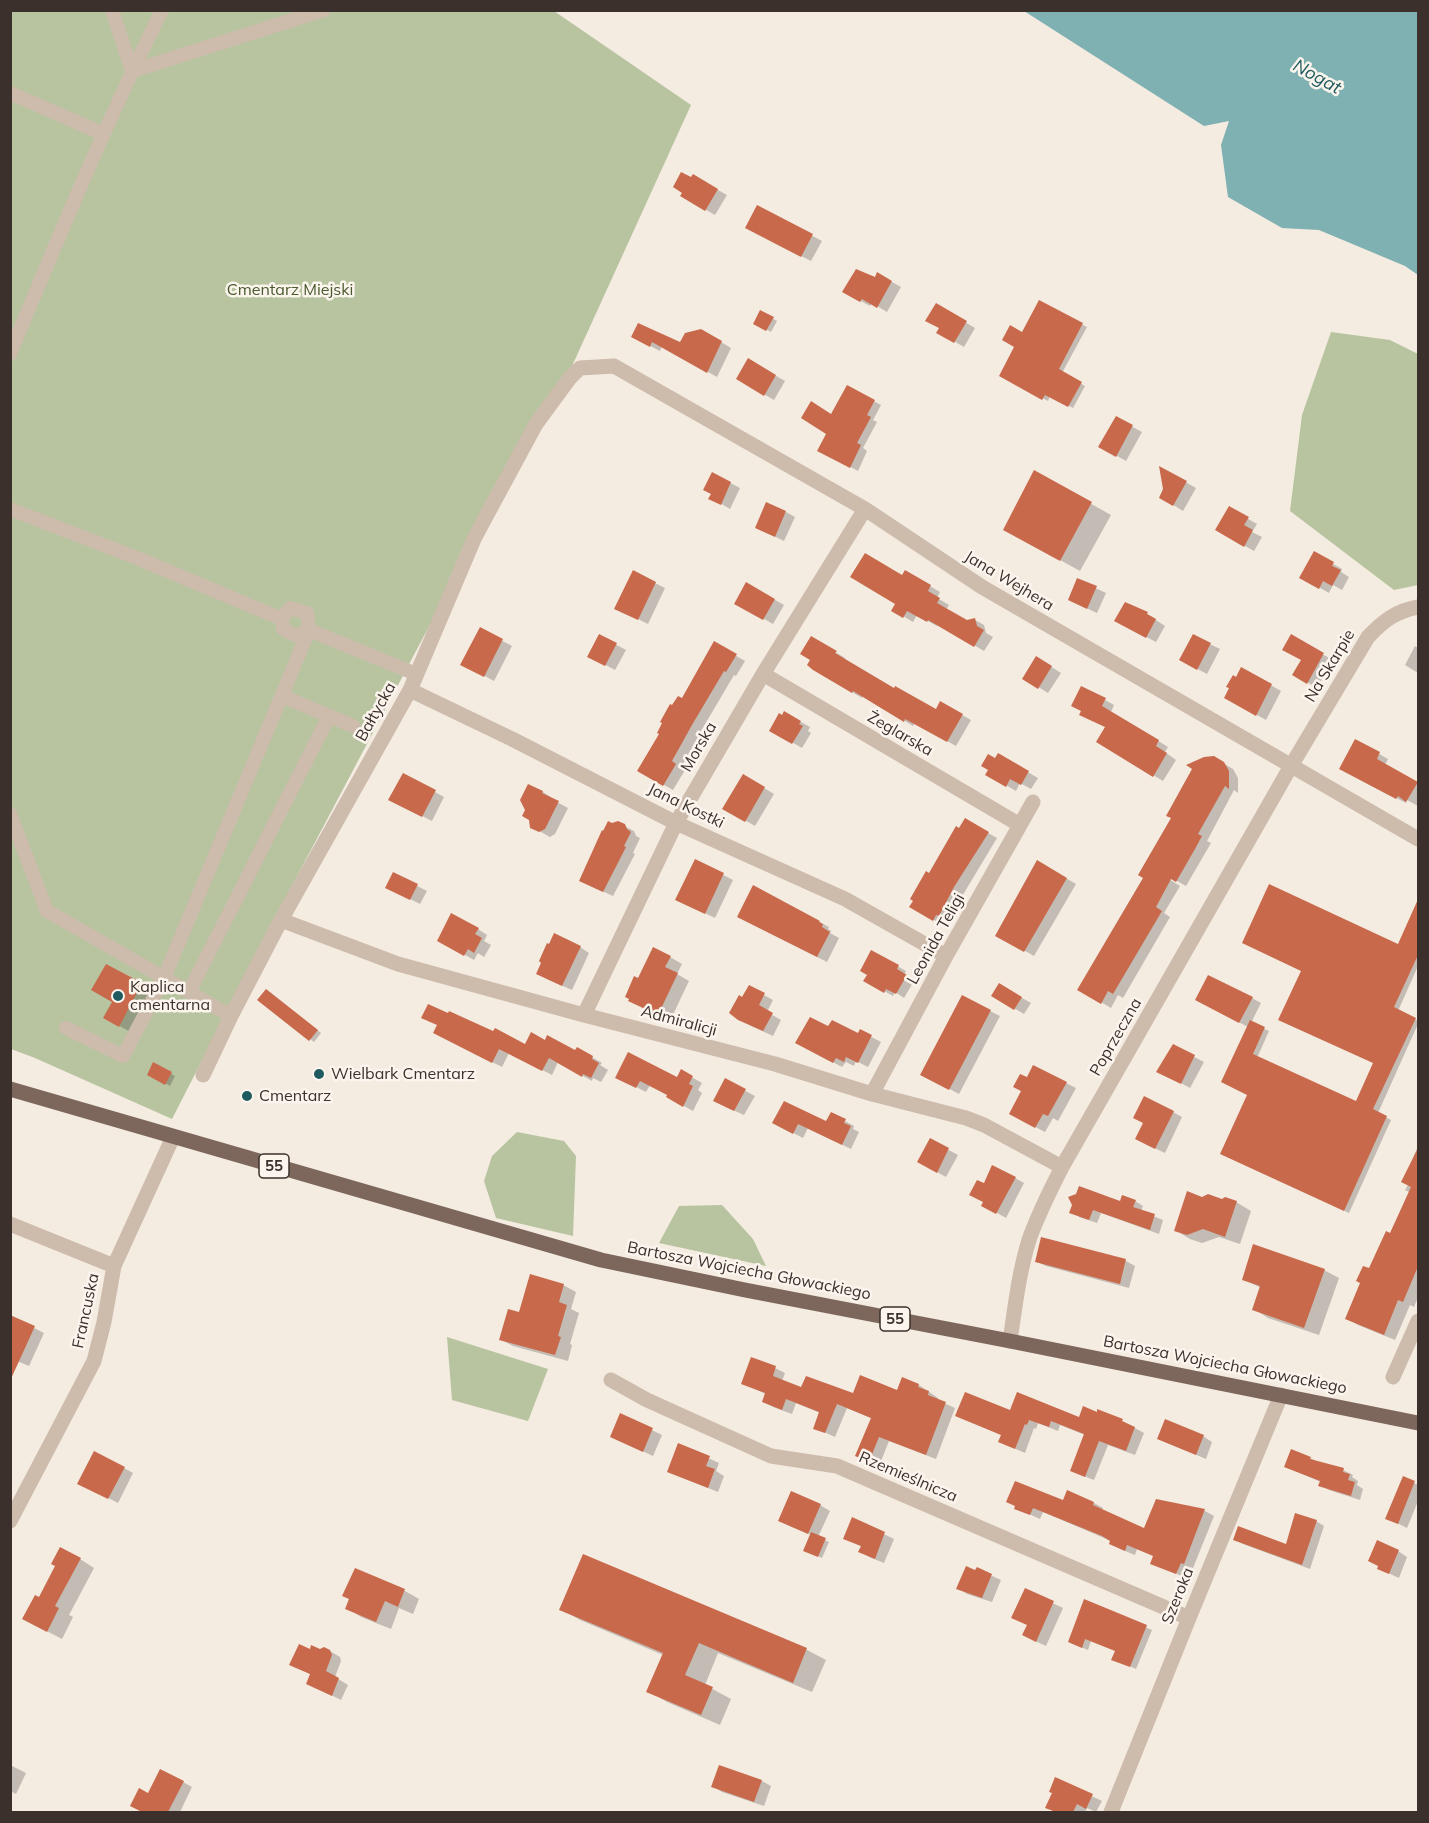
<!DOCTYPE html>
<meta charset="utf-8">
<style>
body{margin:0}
#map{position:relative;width:1429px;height:1823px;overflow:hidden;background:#f4ebe1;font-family:Mulish,sans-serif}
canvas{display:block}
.frame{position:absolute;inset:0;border:12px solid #3b302b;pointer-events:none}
</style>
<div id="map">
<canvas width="1429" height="1823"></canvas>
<div class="frame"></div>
</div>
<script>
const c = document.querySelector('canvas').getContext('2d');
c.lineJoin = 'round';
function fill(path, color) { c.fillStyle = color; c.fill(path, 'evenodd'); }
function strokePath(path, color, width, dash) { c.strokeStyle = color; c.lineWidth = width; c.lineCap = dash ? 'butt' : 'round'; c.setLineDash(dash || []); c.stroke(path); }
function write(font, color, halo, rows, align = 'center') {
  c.font = font + ' Mulish,sans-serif'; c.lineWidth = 5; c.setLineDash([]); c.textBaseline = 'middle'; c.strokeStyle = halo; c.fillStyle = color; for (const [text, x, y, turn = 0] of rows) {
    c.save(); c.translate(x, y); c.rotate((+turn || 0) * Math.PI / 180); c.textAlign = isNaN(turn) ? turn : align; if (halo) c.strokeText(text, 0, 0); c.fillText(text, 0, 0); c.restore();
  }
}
const green = new Path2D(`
 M10,11H554L691,105L562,388L453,581L275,918L172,1119L35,1058L11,1049Z
 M1331,332L1390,340L1418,354V585L1394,590L1290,511L1302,415Z
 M517,1132L564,1141L576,1156L573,1236L496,1218L484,1181L492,1156Z
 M722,1205L753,1239L766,1266L659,1243L679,1206Z
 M447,1337L548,1369L528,1421L452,1400Z`);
const water = new Path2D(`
 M1024,11H1418V275L1405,266L1319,230L1282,228L1228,197L1221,145L1229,121L1204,126Z`);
const shadow = new Path2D(`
 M693,176L727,195L715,215L682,196Z
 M758,207L822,241L811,261L756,233Z
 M878,274L901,287L887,312L872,303L870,306L844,292L875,278Z
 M1040,302L1087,327L1062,373L1085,386L1073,408L1050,396L1048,401L1001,376Z
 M936,305L975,328L964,347L938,332L941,328Z
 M761,312L777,321L771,332L755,323Z
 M701,330L731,348L717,377L662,346L660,351L633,337L681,344Z
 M748,360L785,381L774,400L738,379Z
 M847,387L881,405L873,420L877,422L863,448L867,451L858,471L819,450L828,433L832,416Z
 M1116,418L1142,432L1126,461L1101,447Z
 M1161,468L1196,488L1183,511L1170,503L1165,490Z
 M1034,472L1111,515L1080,571L1024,540Z
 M713,474L740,488L730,509L720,503L712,494Z
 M1229,508L1257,524L1252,532L1262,537L1254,551L1217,530Z
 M786,512L795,517L784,541L766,532Z
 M1314,553L1342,569L1341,572L1349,577L1342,590L1333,585L1329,593L1301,577Z
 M906,572L940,592L937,598L949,605L946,610L967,621L975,620L984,625L986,633L993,637L984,651L938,624L937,626L917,615L913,622L903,616V577Z
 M1078,580L1106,593L1097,613L1069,600Z
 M655,583L665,588L648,624L626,613Z
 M747,584L784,605L773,624L736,603Z
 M1135,607L1156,619V620L1165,626L1156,642L1116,621Z
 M480,629L512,646L494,681L472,669Z
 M600,636L626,650L615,670L589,656Z
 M1193,636L1220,649L1207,674L1190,665Z
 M1291,637L1333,660L1317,688L1294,674L1302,660Z
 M812,638L845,658L844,660L894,690L936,711L941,703L971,720L956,746L915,723L913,726L863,695L862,698L852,692L812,660Z
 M714,643L745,661L736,676L734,675L701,731L681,768L685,770L673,790L639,771L682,700Z
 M1415,646L1418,648V673L1405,665Z
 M1037,658L1061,673L1048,693L1024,678Z
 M1242,669L1281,691L1266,720L1226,698Z
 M1105,700L1114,705L1111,712L1168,747L1165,752L1176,760L1163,781L1098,742L1106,727L1081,714Z
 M785,713L810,727L808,731L811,733L802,748L771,730Z
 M1356,741L1388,759L1385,765L1418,784V806L1407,800L1406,803L1350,774Z
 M998,755L1038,778L1031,789L1020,783L1016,791L987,774Z
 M1214,758L1233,769L1238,778V793L1234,790L1207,841L1211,843L1186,886L1170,877L1169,879L1180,886L1164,913L1170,917L1123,998L1118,995L1111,1008L1079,989Z
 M744,776L774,794L755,826L724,808Z
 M529,786L543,792L552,798L551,799L568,808L555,834L550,837L532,827L527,810Z
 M435,792L444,797L432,821L399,804Z
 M965,820L997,838L964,893L949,920L946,919L943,925L911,907L929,875Z
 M624,826L634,831L636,836L640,838L633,853L635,854L613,896L591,886Z
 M696,861L733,880L715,918L686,904Z
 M1038,862L1076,884L1034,956L997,935Z
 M394,874L427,891L420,904L396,892Z
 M754,887L829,927L828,929L831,931L830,933L839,938L827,962L748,922Z
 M1418,923V966L1398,1011L1418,1021V1024L1378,1113L1391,1120L1349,1213L1227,1156L1249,1095L1248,1027L1206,1005L1252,998L1261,1003L1251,1023L1269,1031L1257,1058L1357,1103L1374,1063L1399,946Z
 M478,929L487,935L484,941L491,945L484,957L478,953L474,960L439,940Z
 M550,946L580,947L589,953L572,990L547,979Z
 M872,952L906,971L904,975L914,981L904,998L895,992L893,996L866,981L869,974Z
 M670,957L682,964L677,974L689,981L670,1021L642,1007L638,980Z
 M141,985L155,993L134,1034L105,1018Z
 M999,985L1031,1003L1024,1014L993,996Z
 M749,987L773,1000L767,1012L781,1020L773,1036L749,1025L743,999Z
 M271,993L321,1033L314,1042L259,1000Z
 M990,1011L1000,1016L959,1094L922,1074Z
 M829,1028L858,1035L860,1031L881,1042L868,1067L856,1061L854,1066L846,1062L842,1067L797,1043Z
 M444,1038L576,1052L578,1049L602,1063L600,1065L608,1070L601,1082L593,1078L592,1081L558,1062L552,1075L509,1053L502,1067Z
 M1173,1046L1204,1062L1190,1088L1168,1076Z
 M154,1064L175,1076L170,1086L149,1074Z
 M1034,1067L1076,1088L1058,1121L1053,1118L1045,1132L1020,1119L1027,1079Z
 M681,1071L702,1083L698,1090L702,1093L693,1111L668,1097L669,1095L650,1085L646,1092L617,1077L677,1079Z
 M725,1080L755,1096L744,1115L724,1106Z
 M1173,1112L1182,1117L1165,1153L1146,1144Z
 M832,1114L854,1126L853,1129L859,1132L851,1149L808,1128L803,1138L774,1123H827Z
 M930,1140L958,1155L946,1177L928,1167Z
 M1418,1146V1297L1414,1307L1410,1305L1395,1340L1358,1325L1347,1318L1370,1270L1391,1235L1411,1193L1405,1190L1408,1185L1403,1182Z
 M1015,1178L1024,1183L1006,1218L983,1205L985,1185Z
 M1077,1195L1121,1202L1135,1201L1143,1206L1141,1211L1163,1220L1159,1234L1101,1213L1097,1223L1079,1217Z
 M1203,1198L1236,1202L1251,1211L1240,1244L1219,1237L1202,1243L1190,1239L1175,1230Z
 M1042,1239L1126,1261L1135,1266L1129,1288L1046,1266L1036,1261Z
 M1324,1270L1339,1278L1319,1335L1268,1318L1254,1309L1261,1288L1243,1279Z
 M563,1285L576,1292L571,1309L579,1313L570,1344L572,1345L568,1361L513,1346L500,1339L520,1314Z
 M34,1328L44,1333L29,1366L10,1358Z
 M775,1368L785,1373L782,1381L802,1389L853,1395L898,1392L919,1385L938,1398L937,1400L955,1408L936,1459L889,1441L879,1466L857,1456L873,1419L847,1408L835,1437L815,1428L820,1413L796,1403L792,1414L773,1407L764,1402L766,1394L742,1383Z
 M1011,1412L1122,1421L1144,1433L1135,1455L1108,1445L1094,1480L1081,1475L1085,1435L1060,1425L1058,1431L1038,1423L1036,1429L1034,1428L1025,1453L1000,1442Z
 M621,1415L662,1435L653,1456L621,1441Z
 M1203,1436L1212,1442L1206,1459L1159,1439Z
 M679,1445L719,1463L716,1471L724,1476L718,1492L678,1476Z
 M1310,1458L1318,1462L1343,1470L1353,1475L1352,1477L1358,1481L1357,1485L1363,1489L1360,1500L1329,1490L1320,1485L1321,1482L1286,1467Z
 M124,1468L133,1473L118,1503L89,1488Z
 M1404,1478L1418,1485V1501L1407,1528L1387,1518Z
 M1068,1492L1094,1503L1103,1508L1102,1511L1145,1530L1157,1501L1205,1511L1214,1516L1193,1568L1190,1567L1186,1578L1152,1563L1155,1556L1137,1549L1135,1555L1120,1549L1111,1541L1043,1512L1040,1519L1016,1508L1063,1502Z
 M820,1505L830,1511L818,1537L829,1542L822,1558L809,1552L811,1535L790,1525Z
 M853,1519L894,1539L884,1563L869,1557L862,1547L845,1538Z
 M1316,1521L1324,1526L1310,1569L1243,1544L1235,1539L1287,1546Z
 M1398,1551L1407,1557L1399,1578L1388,1573Z
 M584,1556L807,1650L826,1660L812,1692L718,1653L705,1685L731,1699L720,1725L667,1702L648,1691L663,1655L580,1620L561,1609Z
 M80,1559L94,1568L69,1615L73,1617L62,1639L39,1627V1599Z
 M977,1569L1001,1580L992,1602L967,1594L958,1588Z
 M356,1570L405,1591L419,1599L413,1614L399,1608L391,1629L361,1617L347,1608Z
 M1025,1590L1063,1608L1046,1646L1033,1640L1028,1625Z
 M1085,1601L1152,1630L1136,1669L1119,1662L1117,1651L1091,1641L1088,1650L1076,1645Z
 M320,1650L330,1651L340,1657L341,1661L335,1677L348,1685L341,1700L315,1687L312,1675L291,1665Z
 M10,1765L26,1773L16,1794L10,1791Z
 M720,1766L762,1781L771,1786L764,1806L722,1792L713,1786Z
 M1056,1779L1102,1801L1096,1812L1087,1808L1085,1812H1056L1047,1807L1054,1793Z
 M183,1782L192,1787L180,1812H144L132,1806L149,1795Z`);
const building = new Path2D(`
 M681,172L691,177L693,174L718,189L705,211L680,196L682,193L673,187Z
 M757,205L813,234L801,257L745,228Z
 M856,269L875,277L877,272L892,281L877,308L862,299L860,302L842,292Z
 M1039,300L1083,323L1059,369L1082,382L1068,407L1045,395L1042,400L999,376L1014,347L1002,340L1010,325L1022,332Z
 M936,303L967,321L954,343L936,333L939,328L925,321Z
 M760,310L774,317L766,331L753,324Z
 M638,323L680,342L685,333L701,329L722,341L707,373L652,342L650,347L631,337Z
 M748,358L776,375L764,396L736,379Z
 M847,385L875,400L867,415L871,417L857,443L861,445L850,468L817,451L826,434L801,418L811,401L831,414Z
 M1116,416L1133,425L1116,457L1098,447Z
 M1159,466L1187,481L1173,506L1159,498L1163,489Z
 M1034,470L1092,502L1060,561L1003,530Z
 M712,472L731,482L721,505L708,499L711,494L703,490Z
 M766,502L786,511L775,537L755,528Z
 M1229,506L1249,517L1244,525L1253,530L1244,547L1215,530Z
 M1314,551L1334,562L1332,566L1341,570L1332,586L1323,581L1319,589L1299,578Z
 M865,553L902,575L905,570L931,585L928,591L940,598L937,603L967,620L975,618L977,626L984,630L974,647L928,620L927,622L907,611L903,618L891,611L895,604L850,577Z
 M633,570L656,582L638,620L614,609Z
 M1077,578L1097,586L1087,609L1068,600Z
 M746,582L775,599L763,620L734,604Z
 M1125,602L1148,612L1147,614L1156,619L1146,638L1114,621Z
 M480,627L503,639L484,677L460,665Z
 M599,634L617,643L605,666L587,657Z
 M1193,634L1211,643L1197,670L1179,660Z
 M1291,634L1324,653L1307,684L1292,675L1301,660L1282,650Z
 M811,636L837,651L835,653L894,688L895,686L936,709L940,701L963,714L947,742L905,719L904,722L853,691L852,693L813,670L807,665L810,660L800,654Z
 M714,641L737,654L726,672L724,671L692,725L672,761L676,764L663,786L637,771L659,734L657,733L662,723L660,722L670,704L672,705L678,696L682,698Z
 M1036,656L1052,666L1038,689L1022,679Z
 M1241,667L1272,684L1256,716L1224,698L1229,688L1226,687L1233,675L1236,677Z
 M1081,686L1106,698L1102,706L1159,740L1156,746L1167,753L1153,777L1096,742L1105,727L1079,715L1081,711L1071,706Z
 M784,711L801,721L799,724L803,726L792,744L769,731L779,713L782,715Z
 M1355,739L1380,752L1377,759L1418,782L1406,802L1398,796L1396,799L1339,769Z
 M998,753L1029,771L1021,785L1010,779L1006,787L985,775L988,770L981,766L988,754L995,758Z
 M1214,756L1224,762L1229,771V789L1225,786L1198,834L1202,836L1195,849L1176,882L1171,879L1156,907L1162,911L1113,994L1108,991L1101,1004L1077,990L1143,878L1138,875L1171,818L1166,816L1192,769L1186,765L1204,757Z
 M403,773L436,790L422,817L388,800Z
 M743,774L765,787L745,822L722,809Z
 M528,784L543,791L542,793L559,801L545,829L539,832L530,828L529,820L522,816L525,810L520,800Z
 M965,818L989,832L954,887L939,916L936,915L933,921L909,907L913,901L910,899L926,871L929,873L956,826L959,828Z
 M608,821L612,823L618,821L625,824L627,829L631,832L624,846L626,847L603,892L579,881L602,830L603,831Z
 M695,859L724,873L705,914L675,900Z
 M1037,860L1067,878L1024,952L995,936Z
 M393,872L418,884L410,900L385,888Z
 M1269,884L1398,944L1419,897V953L1394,1007L1416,1018L1373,1109L1387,1116L1344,1211L1220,1154L1247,1095L1221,1082L1250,1020L1265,1027L1253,1054L1356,1101L1373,1063L1278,1020L1301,971L1242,943Z
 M753,885L820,921L819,922L823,924L822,927L830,932L817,957L737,917Z
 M451,913L479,928L475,934L482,938L474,953L468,949L464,956L437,941Z
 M554,933L581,946L562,986L536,974L541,963L539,961L547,943L549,944Z
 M653,947L671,956L665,967L678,973L658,1015L628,1001L629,999L625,997L634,976L638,978Z
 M871,950L899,965L897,969L907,975L896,994L886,989L884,993L863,981L867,975L860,971Z
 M106,964L142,983L119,1027L103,1018L112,1002L91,990Z
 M1208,975L1253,997L1239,1023L1195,1000Z
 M999,983L1022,997L1014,1010L991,996Z
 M749,985L765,993L759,1005L773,1013L763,1031L738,1020L729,1013L739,995L742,997Z
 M266,989L318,1030L309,1041L257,1000Z
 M962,995L991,1010L949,1090L920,1075Z
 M428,1004L448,1013L449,1011L493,1031L495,1028L525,1044L531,1032L545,1040L547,1035L575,1050L577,1047L593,1056L592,1059L599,1063L591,1078L583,1074L582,1077L549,1058L542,1071L499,1049L492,1063L433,1033L437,1025L421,1018Z
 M810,1017L828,1026L832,1020L858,1033L860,1029L872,1035L858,1063L846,1057L844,1062L836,1058L833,1063L795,1043Z
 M1173,1044L1195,1055L1181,1084L1156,1072Z
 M628,1052L677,1077L681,1069L693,1076L689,1084L693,1086L683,1107L666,1097L667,1095L640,1081L636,1088L615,1078Z
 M153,1062L172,1072L165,1085L147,1075Z
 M1033,1065L1067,1082L1048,1116L1043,1114L1035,1128L1009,1114L1021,1091L1013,1087L1020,1074L1027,1077Z
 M725,1078L746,1089L734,1111L713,1101Z
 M1144,1096L1174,1111L1155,1149L1135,1139L1143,1123L1133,1118Z
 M784,1101L826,1121L831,1112L846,1119L844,1123L851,1126L842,1145L798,1124L793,1134L772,1123Z
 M930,1138L949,1148L937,1173L917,1162Z
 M1419,1146V1264L1403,1302L1398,1300L1384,1335L1345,1319L1360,1283L1356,1281L1363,1266L1369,1268L1386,1231L1390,1233L1411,1187L1401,1182Z
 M992,1165L1016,1177L996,1214L981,1206L983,1202L969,1195L977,1180L984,1183Z
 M1079,1186L1120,1201L1122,1195L1136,1200L1133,1207L1155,1214L1150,1230L1093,1210L1089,1220L1069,1213L1072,1205L1068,1197L1076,1194Z
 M1187,1191L1202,1197L1208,1194L1222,1199L1225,1197L1237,1201L1225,1237L1203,1229L1187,1235L1174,1231Z
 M1041,1237L1126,1259L1120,1284L1035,1262Z
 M1253,1244L1325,1269L1304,1328L1252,1310L1260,1286L1242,1280Z
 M530,1274L564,1284L559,1302L567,1305L558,1336L561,1337L555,1355L499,1340L508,1309L519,1312Z
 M10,1315L35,1326L10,1381Z
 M751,1357L776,1366L773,1376L801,1387L806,1376L853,1393L860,1375L897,1390L902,1377L919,1384L918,1387L929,1391L928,1395L946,1402L926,1455L879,1437L869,1462L855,1456L871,1418L837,1404L825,1433L813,1429L819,1412L786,1399L782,1410L762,1402L765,1393L741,1384Z
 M965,1392L1010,1410L1017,1392L1079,1417L1083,1406L1097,1412V1409L1123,1419L1122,1421L1135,1427L1126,1451L1099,1441L1085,1477L1070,1471L1084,1434L1051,1421L1049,1427L1029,1420L1027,1425L1025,1424L1015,1449L998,1442L1001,1435L955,1416Z
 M620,1413L653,1428L643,1452L610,1437Z
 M1165,1419L1204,1435L1196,1455L1157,1439Z
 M678,1443L710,1456L706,1466L715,1469L708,1488L667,1472Z
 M1291,1449L1311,1457L1310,1459L1344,1468L1343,1472L1350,1474L1348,1480L1355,1482L1351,1496L1318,1486L1320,1481L1284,1467Z
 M94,1451L125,1467L108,1499L77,1484Z
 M1403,1476L1415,1481L1398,1524L1385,1519Z
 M1015,1481L1063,1500L1067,1490L1094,1502L1093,1505L1144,1528L1156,1499L1205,1509L1184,1564L1181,1563L1176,1574L1150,1564L1153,1556L1127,1545L1125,1551L1109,1544L1110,1541L1102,1536L1033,1508L1030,1515L1014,1509L1015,1506L1006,1502Z
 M791,1491L821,1504L808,1534L778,1521Z
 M1295,1513L1317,1520L1302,1565L1233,1540L1238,1526L1286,1544Z
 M852,1517L885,1532L875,1559L858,1552L861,1546L843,1539Z
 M811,1532L826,1538L818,1557L803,1551Z
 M1377,1540L1399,1550L1389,1574L1377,1569L1378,1566L1368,1561Z
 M60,1547L81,1558L55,1606L59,1608L47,1632L22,1619L35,1595L39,1597L55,1566L51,1564Z
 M583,1554L807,1648L793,1683L699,1643L685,1675L713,1687L701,1715L646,1692L663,1653L559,1610Z
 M966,1566L975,1570L977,1567L992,1574L982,1598L956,1589Z
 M355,1568L405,1589L398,1607L385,1601L376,1622L345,1609L349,1599L342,1596Z
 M1025,1588L1054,1601L1036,1642L1022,1635L1027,1625L1011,1618Z
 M1084,1599L1147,1625L1130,1667L1111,1660L1115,1651L1085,1639L1082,1648L1068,1642Z
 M299,1644L310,1649L311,1645L320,1649L324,1647L330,1650L332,1655L326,1671L339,1678L332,1696L306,1684L310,1674L289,1665Z
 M719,1765L762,1780L754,1802L711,1787Z
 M160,1769L184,1781L168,1812H142L130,1806L139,1788L148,1793Z
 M1055,1777L1093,1794L1086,1809L1077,1804L1073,1812H1056L1045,1808L1052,1793L1049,1792Z`);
const pedestrian = new Path2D(`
 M112,10L132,71L324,10
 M10,93L104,134
 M10,354C58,238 106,123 162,10
 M10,509L137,558L282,619L283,629L297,636L309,630L416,674
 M282,696L353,726
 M10,814L47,911L231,1016
 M189,992L329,716
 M66,1028L123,1056L164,978L309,630L307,613L290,608L282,619`);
const minor = new Path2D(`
 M763,674L1020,825
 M410,690L512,739L676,823L845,899L946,956
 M281,920L398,964L584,1015L775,1064L872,1094L966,1118L984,1125L1062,1167
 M584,1015L676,823L763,674L865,509
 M203,1075L231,1016L281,920L410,690L474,539L483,522L536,424L569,379L580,368L614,366L865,509L982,587L1418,839
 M872,1094L946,956L1033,802
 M10,1224L114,1266
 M1010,1341C1015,1307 1019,1272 1029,1240C1038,1214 1050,1191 1062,1167L1291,766L1368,637C1383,621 1396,611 1418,607
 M1393,1377L1418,1321
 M611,1380L647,1400L771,1456L837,1466L1189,1618
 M10,1521L94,1361L104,1322L114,1266L173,1137
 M1111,1812L1189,1618L1281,1395`);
const primary = new Path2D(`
 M10,1089L601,1260L745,1290L1010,1341L1418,1423`);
const markers = [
 [118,996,6,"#1f5a5e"],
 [319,1074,6,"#1f5a5e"],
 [247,1096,6,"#1f5a5e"]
];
const shields = [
 [274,1166,30],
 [895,1319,30]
];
const shieldNames = [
 ["55",274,1166],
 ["55",895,1319]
];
const parkNames = [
 ["Cmentarz Miejski",290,290]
];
const streetNames = [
 ["Jana Wejhera",1009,581,31],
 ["Na Skarpie",1330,666,-59],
 ["Bałtycka",376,712,-61],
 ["Żeglarska",900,734,30],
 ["Morska",699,747,-60],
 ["Jana Kostki",686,806,26],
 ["Leonida Teligi",936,939,-61],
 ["Admiralicji",679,1021,15],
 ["Poprzeczna",1116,1037,-60],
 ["Bartosza Wojciecha Głowackiego",749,1271,11],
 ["Francuska",86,1311,-78],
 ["Bartosza Wojciecha Głowackiego",1225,1365,11],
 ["Rzemieślnicza",908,1477,23],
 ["Szeroka",1178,1596,-68]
];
const poiNames = [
 ["Kaplica",130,987],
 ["cmentarna",130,1005],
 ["Wielbark Cmentarz",331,1074],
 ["Cmentarz",259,1096]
];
const waterNames = [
 ["Nogat",1317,77,29]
];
fill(green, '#b8c4a0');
fill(water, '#7fb0b2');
fill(shadow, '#0003');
fill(building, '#c8694b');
strokePath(pedestrian, '#cdbbac', 14);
strokePath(minor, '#cdbbac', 15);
strokePath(primary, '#7d675c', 15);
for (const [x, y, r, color] of markers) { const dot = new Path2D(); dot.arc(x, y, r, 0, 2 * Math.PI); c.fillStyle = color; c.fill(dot); strokePath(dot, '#fbf5ee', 2); }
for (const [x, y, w] of shields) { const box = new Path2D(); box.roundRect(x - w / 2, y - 12, w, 24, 4.5); c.fillStyle = '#fbf5ee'; c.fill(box); strokePath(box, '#3b302b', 1.5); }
write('bold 15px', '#3b302b', null, shieldNames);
write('16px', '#4a5a2e', '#fbf5ee', parkNames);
write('16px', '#3b302b', '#fbf5ee', streetNames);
write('16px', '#3b302b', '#fbf5ee', poiNames, 'left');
write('italic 18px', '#1f5a5e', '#fbf5ee', waterNames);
</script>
